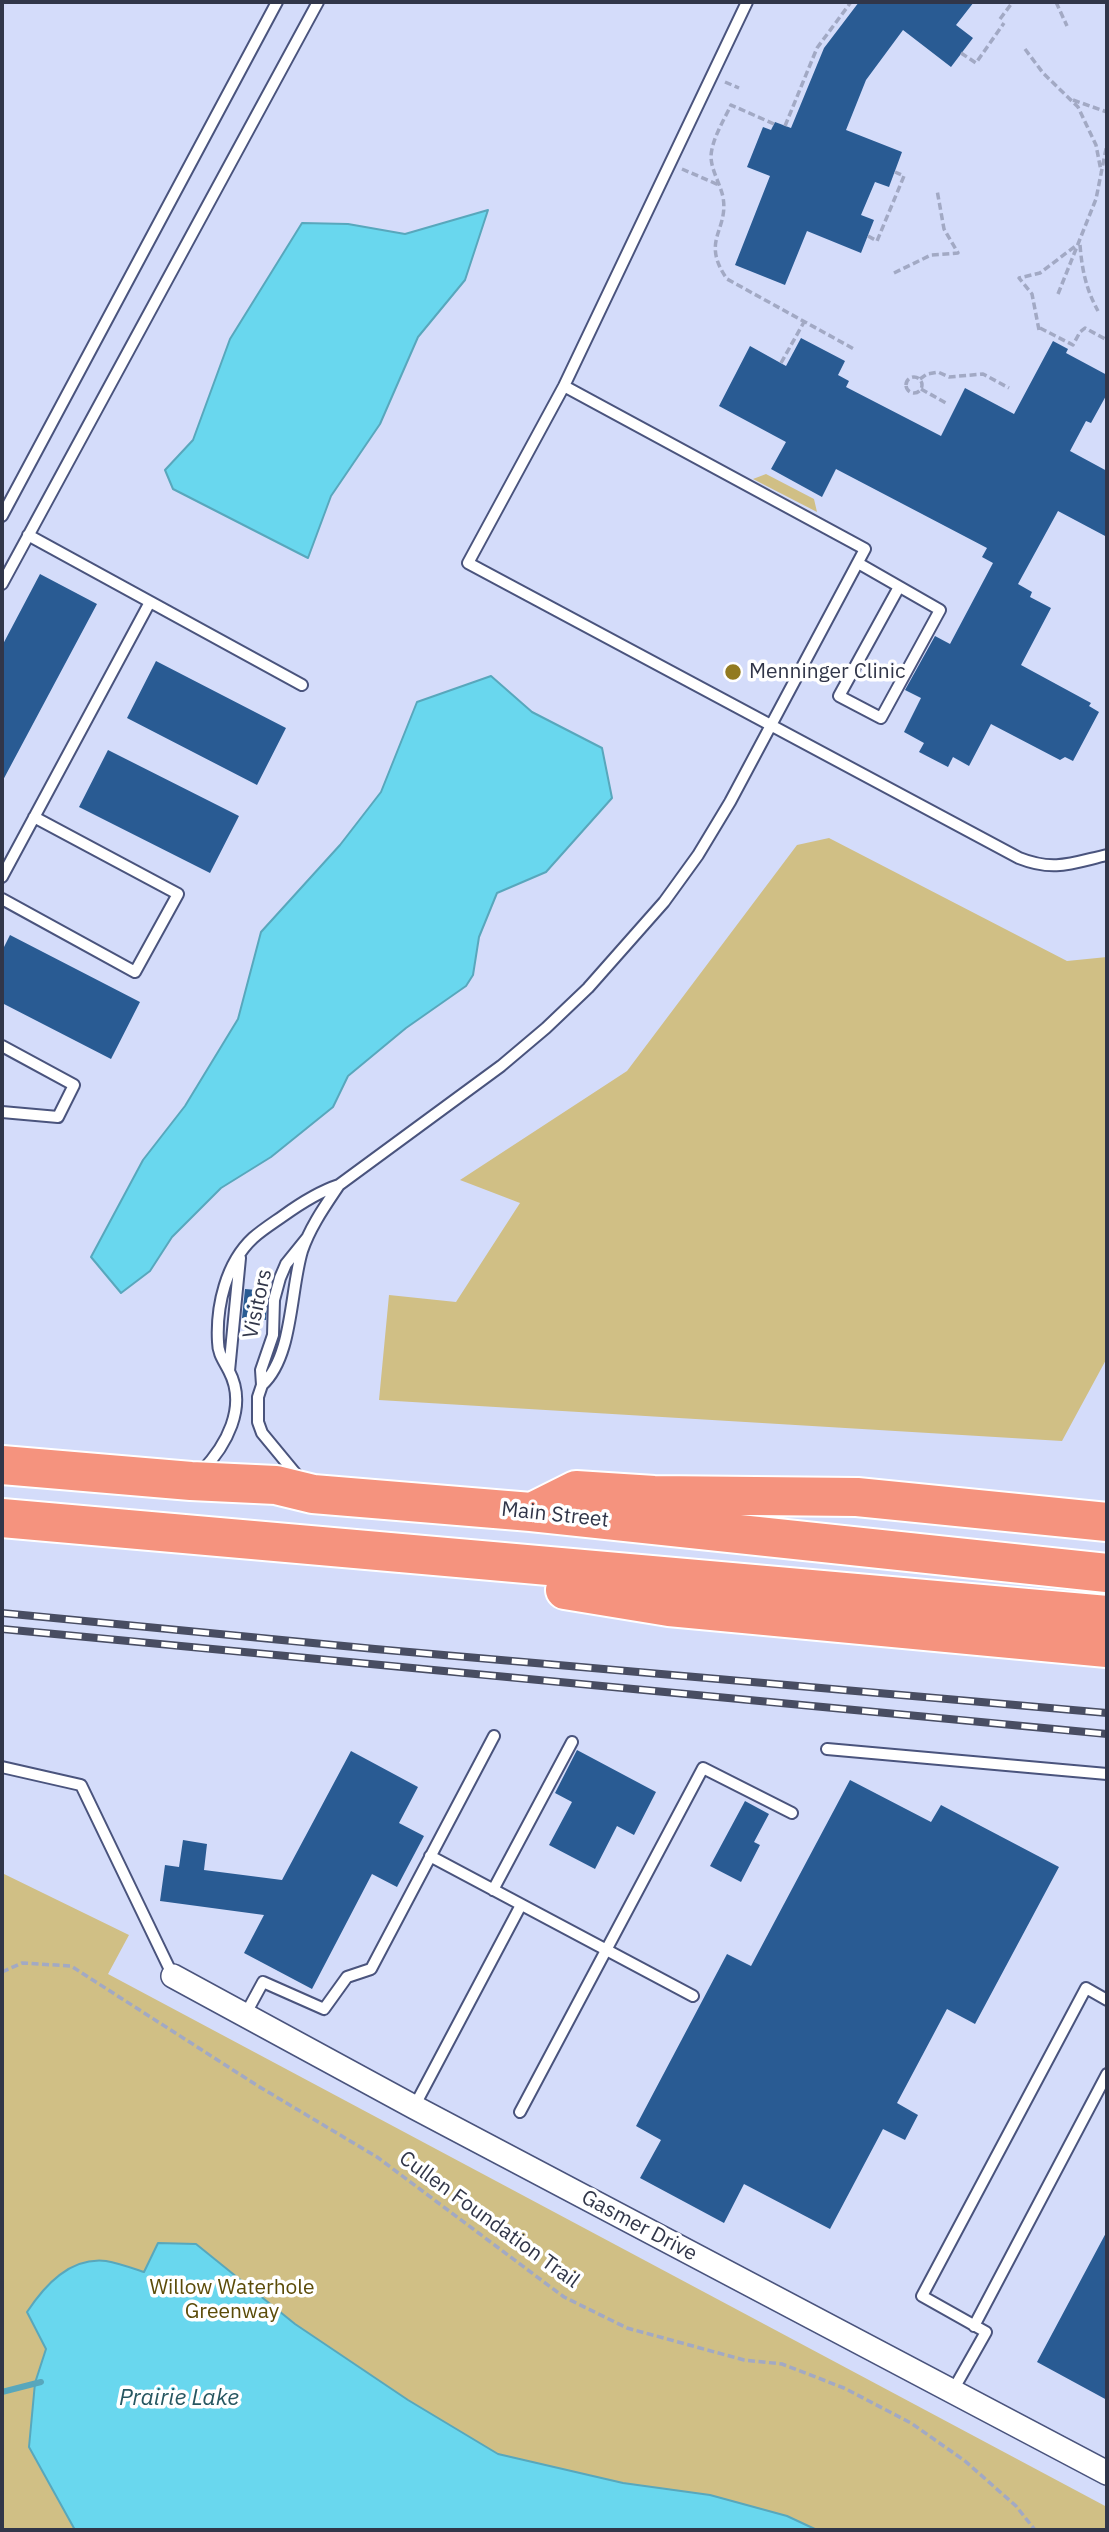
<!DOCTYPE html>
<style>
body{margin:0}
#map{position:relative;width:1109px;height:2532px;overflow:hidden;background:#d4dcfa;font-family:"IBM Plex Sans",sans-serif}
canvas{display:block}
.frame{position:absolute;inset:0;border:4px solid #313649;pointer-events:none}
</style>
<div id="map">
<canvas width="1109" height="2532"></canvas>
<div class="frame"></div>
</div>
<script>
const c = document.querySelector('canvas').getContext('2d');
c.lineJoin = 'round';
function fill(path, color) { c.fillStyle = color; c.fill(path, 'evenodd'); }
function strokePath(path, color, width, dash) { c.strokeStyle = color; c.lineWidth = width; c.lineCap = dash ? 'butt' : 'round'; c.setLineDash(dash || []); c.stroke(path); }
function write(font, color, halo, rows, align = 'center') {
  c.font = font + ' "IBM Plex Sans",sans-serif'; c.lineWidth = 7; c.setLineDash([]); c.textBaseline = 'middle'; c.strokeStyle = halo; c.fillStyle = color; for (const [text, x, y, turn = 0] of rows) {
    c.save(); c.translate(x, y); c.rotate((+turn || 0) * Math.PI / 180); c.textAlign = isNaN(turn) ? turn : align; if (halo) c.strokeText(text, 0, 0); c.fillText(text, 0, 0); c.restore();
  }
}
const green = new Path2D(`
 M766,474L814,499L817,512L753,479Z
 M829,838L1067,961L1107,957V1358L1062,1441L379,1400L389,1295L456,1302L520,1203L460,1180L627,1071L797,845Z
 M2,1873L129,1935L108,1974L1107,2507V2530H2Z`);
const water = new Path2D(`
 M488,210L465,280L418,337L380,424L331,496L308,558L173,489L165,470L193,440L230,339L302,223L348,224L405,234Z
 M491,676L532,712L602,748L612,798L546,872L497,893L479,937L473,975L466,986L406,1028L348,1076L333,1107L271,1157L221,1188L172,1237L150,1271L121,1293L91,1257L143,1160L185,1106L238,1019L261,932L340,845L381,792L417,702Z
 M158,2243L196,2244L295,2324L408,2400L498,2454L623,2483L710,2495L787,2516L817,2530H75L29,2447L35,2383L46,2349L27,2312C45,2285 70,2257 106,2261C118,2263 132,2268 144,2272Z`);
const stream = new Path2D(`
 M2,2392L41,2382`);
const building = new Path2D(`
 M859,2H974L956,25L973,38L951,67L903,30L866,80L846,130L902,152L889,187L875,182L861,215L874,220L861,253L807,231L785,285L735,265L770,176L747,167L763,127L771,130L775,122L791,128L824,48Z
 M801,338L845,361L838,375L849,381L846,387L941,436L965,388L1014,414L1053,341L1068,349L1066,353L1107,375V394L1091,423L1086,421L1070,451L1107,471V537L1058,511L1018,584L1032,592L1030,597L1051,608L1021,665L1091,703L1089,706L1099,712L1073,761L1065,757L1060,760L991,724L969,766L953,757L948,767L919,752L924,743L904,732L921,698L905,690L935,636L950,644L993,563L982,557L987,548L836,469L822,497L771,469L786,442L719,406L750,346L786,366Z
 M40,574L97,604L2,782V646Z
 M156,661L286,728L257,785L127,718Z
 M108,750L239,816L210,873L79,807Z
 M10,935L140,1002L111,1059L2,1003V951Z
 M245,1289L268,1291L266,1320L242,1318Z
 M577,1750L656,1792L634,1835L617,1826L595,1869L549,1845L572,1802L555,1793Z
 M351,1751L418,1787L399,1823L424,1836L397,1887L372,1874L312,1989L244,1953L264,1915L160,1901L165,1865L179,1867L183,1840L207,1844L204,1870L282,1880Z
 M850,1780L931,1822L941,1805L1059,1867L975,2024L947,2009L897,2103L918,2115L905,2140L883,2129L830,2229L744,2184L724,2223L640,2178L661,2140L636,2126L727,1954L751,1966Z
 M745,1801L769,1814L754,1842L760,1845L741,1882L710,1866Z
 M1107,2231V2400L1037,2362Z`);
const path = new Path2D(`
 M1056,2L1067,26
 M1000,19L1012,3L1010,2
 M1025,49L1043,73L1078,107L1096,145L1101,171
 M961,53L976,63L1004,23
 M725,82L739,88
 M1073,100L1107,112
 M774,124L731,105C724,120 712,139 711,156C711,170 720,183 723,197C729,231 700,240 727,279L854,349
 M785,126L817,48L851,2
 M682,169L719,185
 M868,236L877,241L904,176L895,172
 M1080,245C1082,270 1086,289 1098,311
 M894,273L931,255L958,253L944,229L937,190
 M1058,294L1096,199L1107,144
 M1040,328L1073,345L1080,332L1085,328L1107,340
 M1039,330L1032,294L1019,278L1040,273L1078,244
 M781,363L804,322
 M906 385a8 8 0 1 1 16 0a8 8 0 1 1-16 0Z
 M920,379L927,374L938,372L949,377L983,374L1009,388
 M921,389L946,403
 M2,1972L22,1963L71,1966L258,2086L377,2157L564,2297L627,2328L744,2360L782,2364L844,2388L911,2423L965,2461L1016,2506L1035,2530`);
const lane = new Path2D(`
 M747,2L564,386L468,563L1019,858C1054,872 1072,863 1107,855
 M2,516L277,2
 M28,535L302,685
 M858,563L940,610L881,718L839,696L899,587
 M2,584L318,2
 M2,877L150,602
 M2,899L135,972L178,894L34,817
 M2,1046L74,1085L58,1117L2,1112
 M229,1371L240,1258
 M262,1385C293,1357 290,1291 302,1251C310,1227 325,1206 339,1185
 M201,1472C226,1446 248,1407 229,1371C224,1361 218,1354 218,1342C216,1306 226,1263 253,1238C262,1230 273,1223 283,1216C301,1203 318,1192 339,1185L501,1066L546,1028L588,988L664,902L698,855L730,802L865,549L564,386
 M300,1479L262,1433L258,1422V1397L262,1385L261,1370L273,1335L274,1300L280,1278L286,1264L307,1238
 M827,1749L1107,1774
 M2,1767L81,1785L173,1976
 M430,1856L693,1996
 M493,1890L572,1742
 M244,2017L263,1982L324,2009L347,1977L371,1969L494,1736
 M414,2107L521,1905
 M520,2112L703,1768L792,1813
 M974,2326L1107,2074
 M952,2392L986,2332L922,2296L1086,1988L1107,2000`);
const street = new Path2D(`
 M173,1976L414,2107L1107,2473`);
const highway = new Path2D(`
 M2,1465L191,1481L276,1485L313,1494L531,1512L1107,1573
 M536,1510L576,1490L654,1495L857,1497L1107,1522
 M2,1518L1107,1615
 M565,1590L669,1607L1107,1648`);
const rail = new Path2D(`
 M2,1613L375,1649L1107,1713
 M2,1629L1107,1734`);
const markers = [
 [733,672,9,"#927a21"]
];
const poiNames = [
 ["Menninger Clinic",749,672]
];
const streetNames = [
 ["Visitors",258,1304,-78],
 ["Main Street",555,1515,6],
 ["Cullen Foundation Trail",489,2220,36],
 ["Gasmer Drive",639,2226,28]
];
const parkNames = [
 ["Willow Waterhole",232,2288],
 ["Greenway",232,2312]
];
const waterNames = [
 ["Prairie Lake",179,2398]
];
fill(green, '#d0bf85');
fill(water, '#69d7ee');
strokePath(water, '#58a7bc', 2);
strokePath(stream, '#58a7bc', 6);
fill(building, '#295b93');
strokePath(lane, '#4a547d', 14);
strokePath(street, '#4a547d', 26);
strokePath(highway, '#fff', 42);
strokePath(path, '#a2a9c4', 3.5, [7, 3.5]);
strokePath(lane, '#fff', 10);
strokePath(street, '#fff', 23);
strokePath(highway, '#f5937e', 38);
strokePath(rail, '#484d62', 8);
strokePath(rail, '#fff', 5, [16]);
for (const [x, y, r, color] of markers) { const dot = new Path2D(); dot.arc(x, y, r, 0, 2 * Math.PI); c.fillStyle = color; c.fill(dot); strokePath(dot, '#fff', 2.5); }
write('21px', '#313649', '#fff', poiNames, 'left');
write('21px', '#313649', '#fff', streetNames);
write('21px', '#5b4b08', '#fff', parkNames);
write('italic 23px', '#275761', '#fff', waterNames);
</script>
